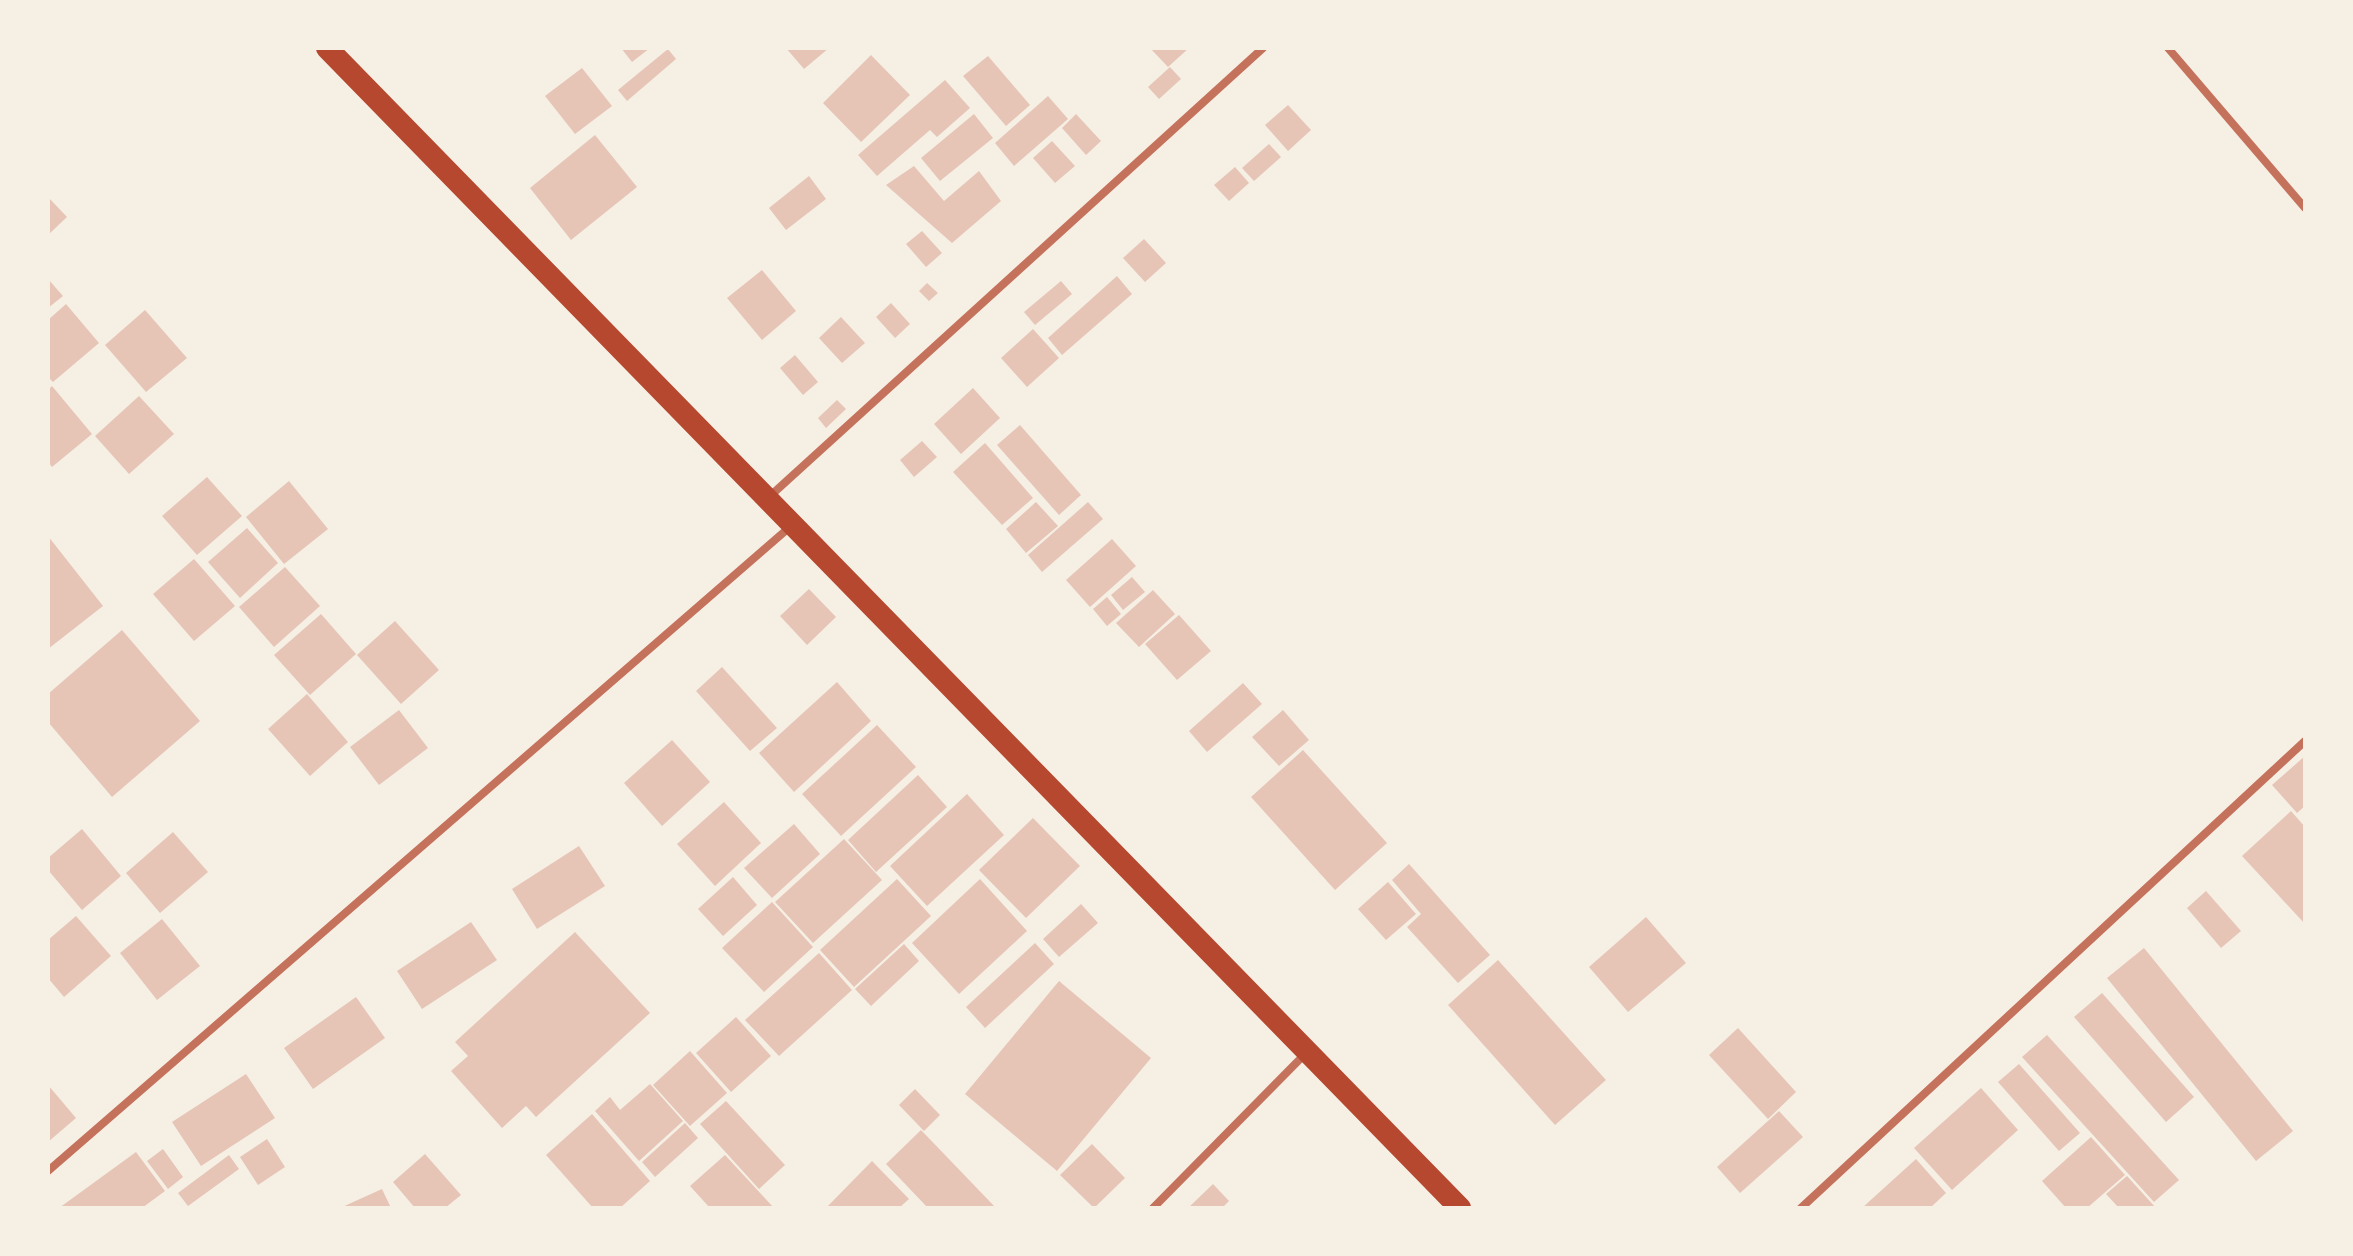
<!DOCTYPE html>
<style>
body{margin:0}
#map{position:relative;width:2353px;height:1256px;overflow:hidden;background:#f6efe4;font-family:Rubik,sans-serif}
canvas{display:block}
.frame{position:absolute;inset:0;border:50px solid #f6efe4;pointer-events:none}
</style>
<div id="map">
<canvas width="2353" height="1256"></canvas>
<div class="frame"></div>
</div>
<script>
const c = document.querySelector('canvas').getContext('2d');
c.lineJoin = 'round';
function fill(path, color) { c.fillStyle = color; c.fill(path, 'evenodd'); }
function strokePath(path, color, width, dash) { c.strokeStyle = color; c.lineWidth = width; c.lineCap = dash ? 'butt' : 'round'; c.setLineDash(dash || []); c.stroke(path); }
const building = new Path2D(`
 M621,48H650L632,62Z
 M786,48H829L804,69Z
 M1150,48H1189L1168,67Z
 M668,49L676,59L627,101L618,90Z
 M871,55L910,95L861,142L823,103Z
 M988,56L1030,105L1006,126L963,76Z
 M1170,67L1181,79L1159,99L1148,87Z
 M582,68L612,106L575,134L545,96Z
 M945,80L970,108L937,137L930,130L877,176L858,155Z
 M1048,96L1068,119L1014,166L995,143Z
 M1288,105L1311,130L1288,151L1265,125Z
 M974,114L993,138L940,181L921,158Z
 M1076,114L1101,141L1086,155L1062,128Z
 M595,135L637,187L571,240L530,188Z
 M1052,141L1075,166L1055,183L1033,158Z
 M1269,144L1281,157L1254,181L1242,168Z
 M914,166L944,201L979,171L1001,201L952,243L886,185Z
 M1235,167L1249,183L1229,201L1214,185Z
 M809,176L826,199L786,230L769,208Z
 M48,197L67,217L48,235Z
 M922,231L942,253L926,267L906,244Z
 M1144,239L1166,263L1145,282L1123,258Z
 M762,270L796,311L762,340L727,298Z
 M1117,276L1132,294L1062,355L1048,338Z
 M48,279L63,296L48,308Z
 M1061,281L1072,294L1035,325L1024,312Z
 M927,283L938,293L929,301L919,291Z
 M891,303L910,324L895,338L876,317Z
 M66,304L99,343L53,382L48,377V320Z
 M145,310L187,358L146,392L105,345Z
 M841,317L865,343L842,363L819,338Z
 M1033,329L1059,358L1027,387L1001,358Z
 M795,355L818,382L803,395L780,368Z
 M52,386L92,434L52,467L48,462V390Z
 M973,388L1000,418L961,454L934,424Z
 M139,396L174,434L129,474L95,436Z
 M837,400L846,409L826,428L818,418Z
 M1020,425L1081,495L1059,515L997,445Z
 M922,441L937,457L914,477L900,460Z
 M985,443L1033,498L1002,525L953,472Z
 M207,477L242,516L197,555L162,516Z
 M289,481L328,529L284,564L246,517Z
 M1036,502L1058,526L1026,553L1006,529Z
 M1088,502L1103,519L1042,572L1028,555Z
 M247,528L278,563L240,598L208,562Z
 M48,536L103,606L48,649Z
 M1112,539L1136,566L1090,607L1066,580Z
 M194,559L235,606L194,641L153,594Z
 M285,567L320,606L274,647L239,607Z
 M1132,577L1145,592L1123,610L1111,595Z
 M809,589L836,617L807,645L780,616Z
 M1153,590L1175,614L1139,647L1116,623Z
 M1107,597L1121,614L1107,626L1093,609Z
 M321,614L356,654L310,695L274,655Z
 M1179,615L1211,651L1177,680L1145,644Z
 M395,621L439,670L401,704L357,655Z
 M122,630L200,721L112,797L48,722V694Z
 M722,667L777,728L750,751L696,691Z
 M837,682L871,721L794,792L759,753Z
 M1243,683L1262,704L1207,752L1189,731Z
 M307,694L348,742L310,776L268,729Z
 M399,710L428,748L379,785L350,747Z
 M1283,710L1309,740L1279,766L1252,737Z
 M877,725L916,767L841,836L802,794Z
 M672,740L710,782L662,826L624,783Z
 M1303,750L1387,843L1335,890L1251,797Z
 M2305,756V806L2297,813L2272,785Z
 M918,775L947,807L876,872L848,840Z
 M967,794L1004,835L927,906L890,866Z
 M724,802L761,843L715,886L677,844Z
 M2291,811L2305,827V924L2242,856Z
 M1033,818L1080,866L1026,918L979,870Z
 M794,824L820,854L772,898L744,868Z
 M82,829L121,876L82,910L48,870V858Z
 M173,832L208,872L160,913L126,873Z
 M844,839L882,880L813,943L775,902Z
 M579,846L605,886L537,929L512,889Z
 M1409,864L1490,955L1458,983L1407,927L1421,914L1392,880Z
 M733,877L757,905L723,936L698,909Z
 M897,879L931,916L854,987L820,950Z
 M980,879L1027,931L959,994L912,943Z
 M1388,882L1416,914L1386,940L1358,909Z
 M2206,891L2241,931L2221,948L2187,908Z
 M772,902L813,947L764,992L722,948Z
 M1081,904L1098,923L1059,957L1043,939Z
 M76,916L111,956L64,997L48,978V940Z
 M1646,917L1686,963L1628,1012L1589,967Z
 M162,919L200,966L157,1000L120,953Z
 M471,922L497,960L422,1009L397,971Z
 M575,932L650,1013L536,1117L526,1106L502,1128L451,1071L468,1056L455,1042Z
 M1035,943L1054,964L985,1028L966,1007Z
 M904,944L919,961L871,1006L855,989Z
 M2144,948L2293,1131L2256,1161L2107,978Z
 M819,953L852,990L779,1056L745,1020Z
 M1498,960L1606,1080L1555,1125L1448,1005Z
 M1059,981L1151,1058L1057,1171L965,1094Z
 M2102,993L2194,1097L2166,1122L2074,1017Z
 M356,997L385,1038L313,1089L284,1048Z
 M736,1017L771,1056L731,1092L696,1053Z
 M1738,1028L1796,1092L1768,1119L1709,1055Z
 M2047,1035L2179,1180L2154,1202L2022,1057Z
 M690,1051L727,1093L690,1126L653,1085Z
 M2019,1064L2080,1133L2059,1151L1998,1082Z
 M246,1074L275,1118L201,1166L172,1122Z
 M650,1084L683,1121L639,1161L595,1111L610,1097L620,1110Z
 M48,1085L76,1118L48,1142Z
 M1981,1088L2018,1130L1952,1190L1914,1148Z
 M915,1089L940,1115L924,1131L899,1105Z
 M726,1101L785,1165L759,1189L700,1124Z
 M1779,1111L1803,1137L1740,1193L1717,1167Z
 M592,1114L650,1181L620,1208H593L546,1155Z
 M685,1123L698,1138L655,1177L642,1162Z
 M921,1130L996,1208H928L886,1164Z
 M2091,1137L2125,1175L2087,1208H2066L2042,1181Z
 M267,1139L285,1167L258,1185L240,1157Z
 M1092,1144L1125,1178L1094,1208L1060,1175Z
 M163,1149L183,1177L168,1189L147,1161Z
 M136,1152L165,1191L142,1208H59Z
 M425,1154L461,1195L445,1208H415L393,1182Z
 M229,1155L239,1169L188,1206L178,1193Z
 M725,1155L774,1208H710L690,1186Z
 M1916,1159L1946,1193L1930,1208H1862Z
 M872,1161L909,1199L899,1208H826Z
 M2127,1176L2156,1208H2119L2106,1194Z
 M1213,1184L1229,1201L1222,1208H1188Z
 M382,1189L391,1208H340Z`);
const minor = new Path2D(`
 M2168,48L2305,208
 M769,497L1263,48
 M48,1171L791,526
 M1153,1208L1305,1054
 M1801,1208L2305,741`);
const trunk = new Path2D(`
 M327,48L1460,1208`);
fill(building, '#e6c5b7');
strokePath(minor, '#c5725c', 8);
strokePath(trunk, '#b5482f', 22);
</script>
